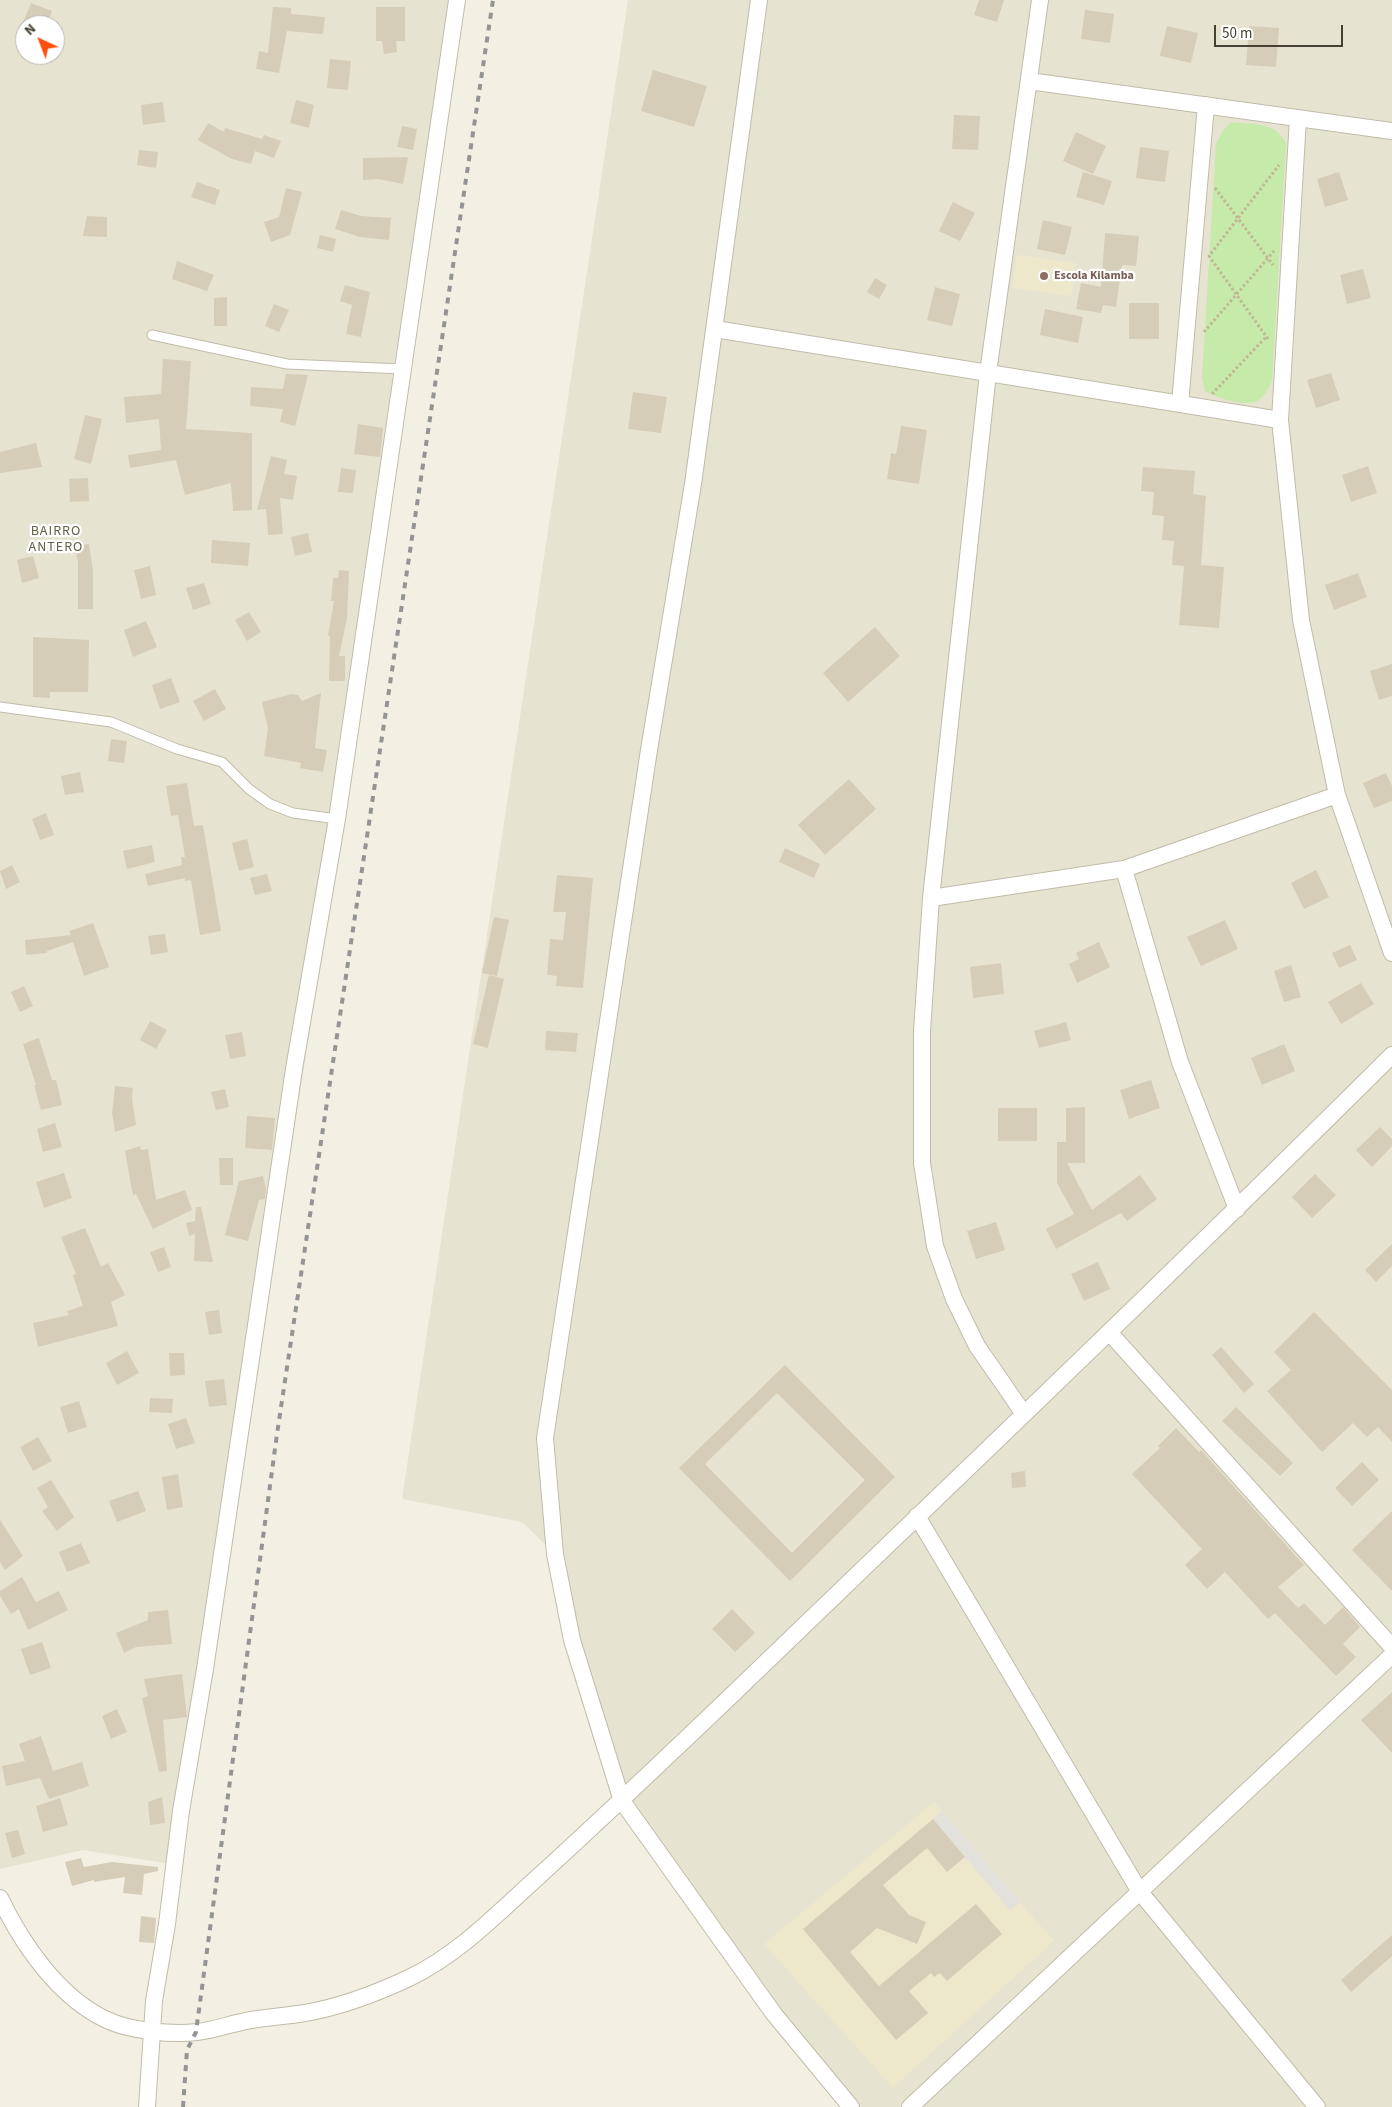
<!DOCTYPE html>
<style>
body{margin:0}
#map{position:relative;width:1392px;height:2107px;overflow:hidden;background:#f3f0e3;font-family:"Source Sans 3",sans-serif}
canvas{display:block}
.north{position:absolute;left:15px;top:15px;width:50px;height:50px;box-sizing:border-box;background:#fff;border:1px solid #b5b3ad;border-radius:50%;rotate:317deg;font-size:14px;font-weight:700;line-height:20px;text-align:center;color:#454033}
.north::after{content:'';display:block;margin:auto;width:18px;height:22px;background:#ff4f0e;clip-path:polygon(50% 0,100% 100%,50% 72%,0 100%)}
.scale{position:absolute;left:1214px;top:25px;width:129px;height:22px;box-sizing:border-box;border:2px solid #454033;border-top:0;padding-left:6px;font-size:15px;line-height:18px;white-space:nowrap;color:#454033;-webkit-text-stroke:4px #fff;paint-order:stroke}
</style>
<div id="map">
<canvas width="1392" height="2107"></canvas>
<div class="north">N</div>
<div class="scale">50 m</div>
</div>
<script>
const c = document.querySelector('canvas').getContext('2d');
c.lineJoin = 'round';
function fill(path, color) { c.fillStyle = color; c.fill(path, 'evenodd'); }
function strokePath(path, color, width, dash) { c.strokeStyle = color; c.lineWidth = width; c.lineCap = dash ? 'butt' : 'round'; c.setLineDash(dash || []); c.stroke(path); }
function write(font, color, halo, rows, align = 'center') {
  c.font = font + ' "Source Sans 3",sans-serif'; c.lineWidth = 4.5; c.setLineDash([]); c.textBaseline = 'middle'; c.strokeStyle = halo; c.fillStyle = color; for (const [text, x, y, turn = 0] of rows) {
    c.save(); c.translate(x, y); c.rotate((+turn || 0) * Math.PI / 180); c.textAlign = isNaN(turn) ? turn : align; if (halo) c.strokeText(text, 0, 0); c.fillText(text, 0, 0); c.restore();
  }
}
const residential = new Path2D(`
 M0,0H449L387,426L314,1005L177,1865L83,1850L0,1869ZM25,25H55V55H25Z
 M628,0H1392V2107H853L622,1801L555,1554L522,1522L402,1499Z`);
const education = new Path2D(`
 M1017,255L1076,263L1071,296L1012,288Z
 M934,1802L942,1811L933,1819L1010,1910L1020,1902L1054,1941L893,2088L764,1944Z`);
const green = new Path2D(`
 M1231,122C1253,125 1275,121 1286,143L1272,381C1269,387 1265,396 1259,400C1245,408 1218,398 1205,391L1202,378L1216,144L1222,132Z`);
const parking = new Path2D(`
 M942,1811L1020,1902L1010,1910L933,1819Z`);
const building = new Path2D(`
 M979,0H1004L997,22L974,15Z
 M31,3L52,11L47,25H22Z
 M273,7L291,8V14L325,17L323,34L287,31L279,73L256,69L259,51L268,53Z
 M376,7H405V41H396L397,52L384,54L382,41H376Z
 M1085,10L1114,14L1110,43L1081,39Z
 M1167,26L1198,33L1191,63L1160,56Z
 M1249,26L1279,28L1276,67L1246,65Z
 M330,59L351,61L348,90L327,88Z
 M653,70L707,86L694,127L641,111Z
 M296,100L314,105L309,128L290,123Z
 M163,102L165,122L143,125L141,105Z
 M954,115L980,116L978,150L952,149Z
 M208,123L224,132L225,128L262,139L264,135L281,141L274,158L255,151L251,164L232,159L198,140Z
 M402,126L417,129L413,150L397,147Z
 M1076,132L1106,146L1093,174L1063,161Z
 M1140,147L1169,151L1165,182L1136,178Z
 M139,150L158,152L156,168L137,165Z
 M408,157L403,184L378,179L363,180V158Z
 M1083,172L1112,181L1104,205L1076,197Z
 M1339,172L1348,200L1325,207L1317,179Z
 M197,182L220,190L215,205L191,197Z
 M286,188L302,192L290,235L271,242L264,222L279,217Z
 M953,202L975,213L960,241L939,231Z
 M341,210L361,216L391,218L389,240L360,237L335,229Z
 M87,216L107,217V237L83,236Z
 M1043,220L1072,227L1065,255L1037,249Z
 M1105,233L1139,236L1136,266L1122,265L1116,307L1103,305L1101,313L1076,309L1081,283L1101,287Z
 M320,235L336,239L333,252L317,248Z
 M177,261L214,275L207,291L172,279Z
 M1363,269L1371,298L1347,304L1340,275Z
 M875,278L887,285L879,299L867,292Z
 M345,285L370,292L361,337L346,334L352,305L340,301Z
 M935,287L960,294L952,326L927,320Z
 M227,297V326H214V298Z
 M1129,303H1159V339H1129Z
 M274,304L289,310L279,332L265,326Z
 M1045,309L1083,317L1078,343L1040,335Z
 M163,359L191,361L186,429L252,433V510L233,511L231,483L185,495L176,460L130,468L128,455L161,450L159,419L126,423L124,397L161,394Z
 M1331,373L1340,400L1316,408L1307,380Z
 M286,374L308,375L295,426L280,422L283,409L250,406L251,387L283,389Z
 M633,392L667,397L661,433L628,429Z
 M85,415L102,419L91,464L74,459Z
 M358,424L383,428L380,457L354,454Z
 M901,426L927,430L919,484L887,479L891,453L896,454Z
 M36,443L42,467L0,473V452Z
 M271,456L287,460L284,474L297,476L293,500L280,498L283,534L268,535L266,509L257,510Z
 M1368,466L1377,493L1351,502L1342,475Z
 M1143,467L1195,471L1193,494L1206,496L1201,565L1224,567L1219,628L1179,625L1184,566L1172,565L1174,541L1162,540L1164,516L1152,515L1154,492L1141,491Z
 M341,468L356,470L353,493L338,492Z
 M88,478L89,501L70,502L69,479Z
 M308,533L312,552L295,556L291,537Z
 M212,540L250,543L248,566L211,563Z
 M89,544L93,570V609H78V563L75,546Z
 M33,556L39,578L22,583L17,560Z
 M150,566L156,595L141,599L134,570Z
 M339,570L349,571L347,618L339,656H345V681H329L330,636H328L334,601H331L333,578H338Z
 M1358,573L1367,597L1334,610L1325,585Z
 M204,583L211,604L193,610L186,588Z
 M249,612L261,632L247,641L235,620Z
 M146,621L157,647L133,657L124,630Z
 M875,627L900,656L848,702L823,673Z
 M33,637L89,640L88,692H50V698L33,697Z
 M1392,664V696L1379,700L1370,671Z
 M171,678L180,702L160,709L152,685Z
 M215,689L226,709L204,721L193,701Z
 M321,693L315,748L327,750L323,772L300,768L301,763L264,756L268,729L262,702L292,694L298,695L302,701Z
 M111,739L127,741L124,763L108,761Z
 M80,772L84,792L65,795L61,776Z
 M1386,773L1392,786V801L1374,808L1363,783Z
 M849,779L876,809L825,855L798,825Z
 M187,783L194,826L203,825L221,931L200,935L191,880L185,881V878L148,886L145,874L182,865L181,857H185L178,815L171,816L166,786Z
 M46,813L54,835L40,840L32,819Z
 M247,839L254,867L239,871L232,843Z
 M152,845L155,862L127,869L123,851Z
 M785,848L820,864L814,878L779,862Z
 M12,865L20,882L6,889L0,871Z
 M1316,870L1329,897L1304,909L1291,883Z
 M267,874L272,891L255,895L250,878Z
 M557,875L593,878L583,988L556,986L557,976L547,975L550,939L563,940L566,912H553Z
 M494,917L509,920L497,976L482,973Z
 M1225,920L1238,949L1201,966L1187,937Z
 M93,923L109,967L84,976L73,942L47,951V953L26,955L25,940L71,935L69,931Z
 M165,934L168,952L151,955L148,936Z
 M1099,942L1110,967L1077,983L1069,964L1079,959L1076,953Z
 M1350,945L1357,960L1339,968L1332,953Z
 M1001,963L1004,994L973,998L970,967Z
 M1291,965L1301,997L1284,1002L1274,971Z
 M489,975L504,979L488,1048L473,1044Z
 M1361,983L1374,1004L1341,1024L1328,1002Z
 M24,986L33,1006L20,1012L11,992Z
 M150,1021L167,1030L156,1049L140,1040Z
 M1066,1022L1071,1040L1039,1048L1034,1031Z
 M546,1031L578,1033L576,1052L545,1050Z
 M242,1032L246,1056L230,1059L225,1035Z
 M39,1038L52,1080H56L62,1105L41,1110L34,1085H36L23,1044Z
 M1284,1044L1295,1071L1262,1085L1251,1058Z
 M1151,1080L1160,1108L1129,1119L1120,1090Z
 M115,1086L133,1088L132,1099L136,1125L115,1132L112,1113Z
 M225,1089L229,1107L216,1110L211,1092Z
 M1085,1107V1163H1067L1092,1210L1140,1175L1157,1199L1127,1221L1121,1213L1056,1249L1046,1229L1074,1214L1057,1183V1142H1066V1108Z
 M998,1108H1037V1141H998Z
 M247,1116L275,1118L272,1150L245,1148Z
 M55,1123L62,1147L43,1152L37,1129Z
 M1380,1127L1392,1139V1146L1372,1167L1356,1150Z
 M140,1146L141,1150L148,1149L156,1200L185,1190L192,1210L153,1229L136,1194L133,1196L125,1151Z
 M219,1158H233V1185H220Z
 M64,1173L72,1198L44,1208L36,1182Z
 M1315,1174L1336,1195L1312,1218L1292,1197Z
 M263,1176L266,1189L265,1199L259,1200L248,1241L225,1235L239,1181Z
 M196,1207H201L213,1262L194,1261L195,1234L189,1236L186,1223L195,1221Z
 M996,1222L1005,1250L976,1259L967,1231Z
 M85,1228L101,1267L108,1263L125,1295L111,1302L118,1326L38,1347L33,1323L69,1315L67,1311L83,1306L73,1275L76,1274L61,1237Z
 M1392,1244V1266L1376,1282L1365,1270Z
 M164,1247L171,1267L158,1272L150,1252Z
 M1098,1262L1110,1289L1084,1301L1071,1274Z
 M219,1310L222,1333L209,1335L205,1312Z
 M1314,1312L1392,1390V1442L1378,1427L1367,1437L1353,1423L1322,1452L1267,1391L1291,1370L1274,1352Z
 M1221,1347L1254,1384L1244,1393L1212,1355Z
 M127,1351L139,1373L117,1385L106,1363Z
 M169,1353H184L185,1375L170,1376Z
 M785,1365L895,1477L790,1581L679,1468ZM777,1393L865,1480L792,1553L705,1464Z
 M224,1379L227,1405L209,1407L205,1381Z
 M150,1398L173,1399L172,1413L149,1412Z
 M79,1401L87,1427L68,1433L60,1407Z
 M1236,1407L1293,1463L1280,1476L1222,1421Z
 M186,1418L195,1443L176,1449L168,1424Z
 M1176,1428L1199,1452L1201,1450L1304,1565L1278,1587L1298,1608L1304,1603L1325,1625L1343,1607L1360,1627L1343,1644L1356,1657L1336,1676L1275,1613L1268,1619L1225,1572L1207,1589L1185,1565L1202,1549L1132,1474L1160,1448L1158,1446Z
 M38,1437L52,1461L33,1471L20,1447Z
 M1362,1462L1379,1480L1352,1506L1335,1488Z
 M1025,1471L1026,1487L1012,1488L1011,1473Z
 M178,1474L183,1507L167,1510L162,1477Z
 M51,1480L74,1517L57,1531L42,1511L48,1507L37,1488Z
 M138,1491L146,1511L117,1522L109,1501Z
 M1392,1511V1591L1352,1550Z
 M0,1520L23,1556L5,1570L0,1562Z
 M81,1543L90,1563L67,1572L59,1552Z
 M22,1577L36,1602L59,1591L68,1610L28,1630L19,1609L11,1614L0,1596V1591Z
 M732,1609L755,1633L735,1652L712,1629Z
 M168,1610L172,1644L136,1647L124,1653L116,1633L148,1620V1612Z
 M42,1642L51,1668L30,1675L21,1649Z
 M182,1674L187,1717L163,1720L167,1771L159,1772L142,1698L148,1696L144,1679Z
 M1392,1692V1753L1361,1720Z
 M117,1709L127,1732L111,1739L102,1716Z
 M41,1736L53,1771L82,1762L89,1786L49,1799L40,1778L6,1786L2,1766L25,1761L19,1744Z
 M162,1797L165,1823L150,1825L148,1802Z
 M60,1798L68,1825L43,1832L36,1806Z
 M933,1819L965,1857L947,1872L927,1848L883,1885L909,1915L926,1922L917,1944L877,1928L850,1952L879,1986L976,1904L1002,1934L947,1981L940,1973L934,1977L931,1973L909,1991L928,2013L896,2040L803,1929Z
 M18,1830L25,1854L12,1858L5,1833Z
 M81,1858L84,1867L112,1862L158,1867V1871L144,1874L142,1895L123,1893L125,1877L94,1882V1880L72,1886L65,1862Z
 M141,1916L156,1918L154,1943L139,1942Z
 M1392,1935V1956L1351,1992L1341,1980Z`);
const path = new Path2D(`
 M1215,188L1273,265
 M1204,332L1274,251
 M1268,339L1209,256L1279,165
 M1212,394L1266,337`);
const service = new Path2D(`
 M152,335L287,364L402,369
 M0,707L111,722L177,749L222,762L249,789L270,804L293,813L337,819`);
const minor = new Path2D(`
 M759,0L693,484L649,750L545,1438L555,1554L572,1640L622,1801L774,2014L851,2107
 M1029,81L1392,131
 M1298,118L1280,420L1301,620L1337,795L1392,953
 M715,329L1280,420
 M1180,404L1206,105
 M1124,869L1180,1062L1237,1209
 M931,898L1124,869L1337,795
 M1109,1332L1392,1647
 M1024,1414L977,1346L954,1299L935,1246L922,1163V1031L931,898L988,373L1040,0
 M917,1516L1140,1892L1317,2107
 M0,1898C22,1944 59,1998 107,2020C130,2031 172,2035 197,2032C215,2030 233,2023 251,2020C269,2017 287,2016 305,2013C340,2007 377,1993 409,1978C459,1954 498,1913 539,1876C605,1816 669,1755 733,1694C953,1482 1175,1271 1392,1055
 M147,2107L154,2001L167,1924L181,1811L205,1669L294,1069L337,819L457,0
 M910,2107L1392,1655`);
const rail = new Path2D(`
 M183,2107L187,2050L196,2032L277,1434L493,0`);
const markers = [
 [1044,276,5,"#8d6e63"]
];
const educationNames = [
 ["Escola Kilamba",1054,276]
];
const neighbourhoodNames = [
 ["BAIRRO",56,532],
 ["ANTERO",56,548]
];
fill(residential, '#e7e3d1');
fill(education, '#ede8cc');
fill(green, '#c5eaa9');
fill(parking, '#e3e1dc');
fill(building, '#d5cdb8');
strokePath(service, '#c1bca8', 11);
strokePath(minor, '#c1bca8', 18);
strokePath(path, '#c1b796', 3, [2.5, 2.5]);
strokePath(service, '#fff', 9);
strokePath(minor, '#fff', 16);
strokePath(rail, '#949494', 4, [6, 6]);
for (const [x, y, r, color] of markers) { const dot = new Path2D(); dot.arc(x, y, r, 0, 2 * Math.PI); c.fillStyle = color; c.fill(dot); strokePath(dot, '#fff', 2); }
write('bold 12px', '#785e54', '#fff', educationNames, 'left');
c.letterSpacing = '1px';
write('14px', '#68604a', '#fff', neighbourhoodNames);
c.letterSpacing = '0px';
</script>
